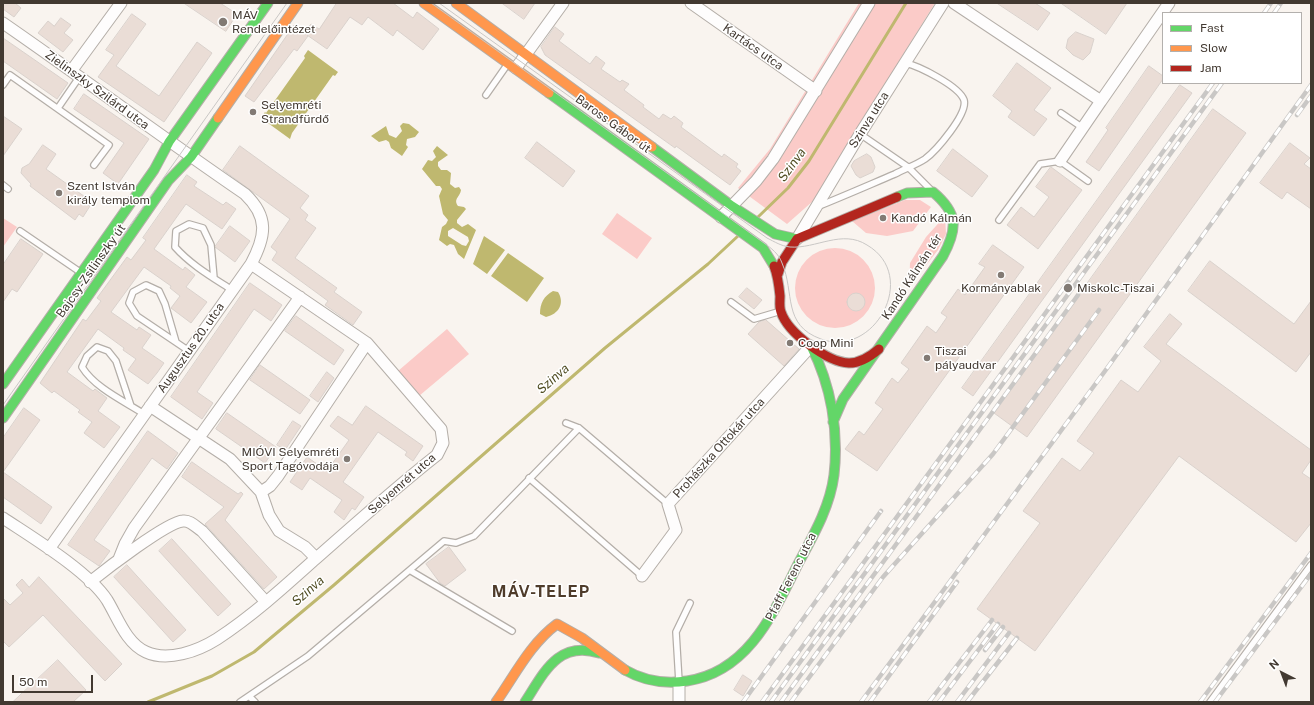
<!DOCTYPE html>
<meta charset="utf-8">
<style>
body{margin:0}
#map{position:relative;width:1314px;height:705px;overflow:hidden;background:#f9f4ef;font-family:"Public Sans",sans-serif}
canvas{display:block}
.frame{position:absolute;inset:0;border:4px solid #423931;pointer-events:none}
.legend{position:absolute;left:1162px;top:12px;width:140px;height:72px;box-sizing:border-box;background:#fff;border:1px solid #b3b0ad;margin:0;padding:5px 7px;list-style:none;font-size:12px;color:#423931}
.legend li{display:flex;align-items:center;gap:8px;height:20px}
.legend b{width:20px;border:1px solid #b3b0ad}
.north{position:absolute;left:1262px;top:653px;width:40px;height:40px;-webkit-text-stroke:3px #fff;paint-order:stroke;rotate:318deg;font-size:11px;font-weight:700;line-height:16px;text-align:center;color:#423931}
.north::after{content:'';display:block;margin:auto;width:14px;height:18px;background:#423931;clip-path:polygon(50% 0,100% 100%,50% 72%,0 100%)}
.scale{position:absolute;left:12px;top:675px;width:81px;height:18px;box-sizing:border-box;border:2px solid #423931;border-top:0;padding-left:5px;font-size:12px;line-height:14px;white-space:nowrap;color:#423931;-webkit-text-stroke:3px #fff;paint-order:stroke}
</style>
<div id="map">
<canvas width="1314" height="705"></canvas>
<div class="frame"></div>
<ul class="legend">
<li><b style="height:5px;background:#63d668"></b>Fast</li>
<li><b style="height:5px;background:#ff974d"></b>Slow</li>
<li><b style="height:5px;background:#b3261e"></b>Jam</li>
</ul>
<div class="north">N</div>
<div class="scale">50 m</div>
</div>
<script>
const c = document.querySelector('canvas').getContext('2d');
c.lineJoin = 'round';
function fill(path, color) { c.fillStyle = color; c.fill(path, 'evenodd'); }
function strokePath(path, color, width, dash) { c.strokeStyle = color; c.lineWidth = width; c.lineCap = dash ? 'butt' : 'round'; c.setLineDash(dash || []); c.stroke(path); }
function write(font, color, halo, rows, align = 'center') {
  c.font = font + ' "Public Sans",sans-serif'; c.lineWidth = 3; c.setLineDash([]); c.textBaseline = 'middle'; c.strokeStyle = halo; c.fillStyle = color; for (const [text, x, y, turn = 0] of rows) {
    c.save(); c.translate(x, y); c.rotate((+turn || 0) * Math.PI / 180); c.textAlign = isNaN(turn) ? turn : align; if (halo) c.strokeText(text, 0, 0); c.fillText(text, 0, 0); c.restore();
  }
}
const green = new Path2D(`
 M859,3H935L813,201L787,224L738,188L770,149Z
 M905,200H920L931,207L913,231L887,236L866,233L852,221Z
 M617,213L652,238L637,259L602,234Z
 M945,216L946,234L938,250L909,287L910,263L926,237Z
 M3,218L17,227L3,247Z
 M795 288a40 40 0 1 1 80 0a40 40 0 1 1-80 0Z
 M447,329L469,354L419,396L398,371Z`);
const water = new Path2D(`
 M308,50L338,72L335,76L333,75L292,133L290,139L261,118L265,112L266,113L305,58L304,56Z
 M403,123L409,124L419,132L415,137L407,139L406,145L408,147L402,156L391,148L389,142L386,140L379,142L371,136L386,126L389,135L396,138L402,131L400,126Z
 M437,146L448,155L438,162V166L441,170H447L451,173L450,184L455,188L459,187L461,190C460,197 453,199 458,206L464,207L466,209L457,220V223L462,227L468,224L476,230L464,259L458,254L454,245L450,244L447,246L439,240L442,227L446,224L448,220L443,214L439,196L442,189L440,186H436L422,169L428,160L432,161L436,157L433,151ZM453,228L468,237L469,241L466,246L462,245L448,236V231Z
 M484,236L505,250L487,274L473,264Z
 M508,253L544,278L527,302L491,276Z
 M553,291L558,292C565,303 559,314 546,317L540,314C540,303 544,296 553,291Z`);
const stream = new Path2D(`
 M758,217L788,188L809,161L906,3
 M148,702L212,676L254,652L334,585L605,348L708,264L738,236`);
const building = new Path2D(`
 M3,3H15L21,8L14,17L3,9Z
 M184,3H220L237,14L226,31Z
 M337,3H393L413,18L417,12L439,29L423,50L397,30L393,36L368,17L362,25L350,17L327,49L307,35L308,36L297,51L294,49L254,102L245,96L294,25L304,33L311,24L319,29Z
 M502,3H535L524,19Z
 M997,3H1035L1050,13L1038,30Z
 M1061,3H1127L1106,34Z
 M132,14L146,24L116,66L159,96L197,42L212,53L164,122L98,77L114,55L106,50Z
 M61,18L71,25L64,33L73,40L63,52L38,33L48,21L54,26Z
 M555,27L564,34L559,41L590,64L596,56L605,63L601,69L620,82L622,80L629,84L624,90L644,105L643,107L659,119L663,114L671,119L674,116L683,123L681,127L722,157L724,154L738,164L736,167L741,171L730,185L676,146L675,148L545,55L541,47Z
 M1076,32L1094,39L1090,53L1083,60L1073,55L1066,48L1068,39Z
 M3,38L68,83L57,99L3,61Z
 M1017,63L1051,88L1034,110L1047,119L1034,136L1008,117L1012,111L993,96Z
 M1149,66L1163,76V79L1099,171L1086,162L1108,130L1106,128Z
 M1180,85L1192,93L973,396L962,388Z
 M84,94L149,139L118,184L103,173L124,143L74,109Z
 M1213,109L1246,133L1027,437L994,413Z
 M3,116L22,129L3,156Z
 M537,142L575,171L563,187L525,158Z
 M1290,143L1310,158L1304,164L1311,169V209L1287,192L1282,199L1260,183Z
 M43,145L56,154L46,169L88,199L85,204L90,206L83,217L79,214L75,220L30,186L31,184L21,173L22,168L29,164Z
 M240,146L309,196L300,208L308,215L305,220L316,228L295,258L337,288L334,292L362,312L353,325L325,305L328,301L272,260L277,252L271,247L290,219L223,170Z
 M953,149L988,176L972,197L937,171Z
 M867,154L871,157L875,167L873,172L860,178L856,175L851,166L854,161Z
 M1051,167L1082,190L1038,249L1007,225L1021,207L1034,217L1049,197L1036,187Z
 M187,175L197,182L194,186L223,205L226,202L236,209L222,229L186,204L154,249L183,270L185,267L195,275L186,287L207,302L191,323L171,308L180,296L170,288L171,286L144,267L111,312L137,330L139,327L151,335L142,348L164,363L157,373L148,384L128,370L136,359L123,350L124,348L98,329L67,372L93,391L95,389L107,398L98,411L120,427L104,448L84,433L92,422L78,412L80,410L54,391L52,393L40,383L83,319L86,321L101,301L97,298L127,257L131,260L146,240L143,238Z
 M230,226L250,241L235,262L215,247Z
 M21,239L43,254L17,292L12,289L3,302V265Z
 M993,245L1024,267L877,471L845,449L859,431L864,435L883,409L875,403L892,378L898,383L909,369L901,363L927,326L936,333L947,317L941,313L958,289L965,295L985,267L979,264Z
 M1210,261L1294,324L1311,301V352L1296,372L1188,291Z
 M250,283L282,305L271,321L254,309L197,392L213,403L202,419L171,397Z
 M747,288L762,300L754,309L739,297Z
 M847 302a9 9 0 1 1 18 0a9 9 0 1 1-18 0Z
 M1170,314L1182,324L1166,344L1311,450V460L1302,473L1311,479V523L1296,542L1179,456L1035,651L977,609L1040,523L1023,511L1062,458L1080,471L1094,453L1077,441L1121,380L1138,392L1161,361L1144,347Z
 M296,316L344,350L334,365L285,331Z
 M766,320L799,349L784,366L748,334L759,322Z
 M260,365L310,400L300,414L250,380Z
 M327,372L334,378L318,402L310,396Z
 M366,406L423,446L413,461L405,455L407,452L378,432L343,482L364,497L355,510L352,508L344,520L334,512L342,500L310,478L302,490L290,482L307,457L327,471L349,440L330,426L338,416L352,425Z
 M24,408L40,420L3,472L52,507L41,524L3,497V438Z
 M227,413L276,447L265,463L216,429Z
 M293,421L301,426L285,450L277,445Z
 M148,431L178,453L167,469L152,458L94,540L110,551L99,566L68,545Z
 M192,462L238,494L241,492L243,494L225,520L277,577L264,589L205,524L224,507L182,477Z
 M172,539L231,604L218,616L159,551Z
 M449,547L466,570L445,586L440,583L426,564Z
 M127,565L186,630L173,642L114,577Z
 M39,577L122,664L105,681L43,615L9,647L3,641V598L10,605L23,593L16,585L22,579L29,587Z
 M58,660L86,690L73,702H13Z
 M743,675L752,681L743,696L734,690Z`);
const lane = new Path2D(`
 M3,85L10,75L109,145L94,165
 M486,95L507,65
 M58,108L80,76
 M1061,113L1083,128
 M860,134L908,167L930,189
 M3,185L8,189
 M819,206C844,196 869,185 895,174C904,169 916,165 925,159C936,151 968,114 964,100C959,86 919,66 905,63
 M999,220L1040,164L1060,161L1088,181
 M20,231L80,272
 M214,278L211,245L203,228L189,224L176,231L175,247C191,265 212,277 232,290
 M731,302L754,319L781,311
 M176,342L165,304L159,291L146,285L133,292L129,303L137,316L189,351
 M131,406L116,361L108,351L97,347L87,356L82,367C95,388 124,401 144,414
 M566,423L579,428L668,504
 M529,478L642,576
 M411,571L512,631
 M679,682L676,632L690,603
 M250,697L255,702
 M240,702L308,656L444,541L456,543L474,536L579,428
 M1210,702L1311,565`);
const street = new Path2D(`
 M691,3L816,91
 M954,3L1101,101L1169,3
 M3,23C84,79 163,138 245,194C269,217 266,236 251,264L49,549
 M516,68L563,3
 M72,70L121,3
 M1060,161L1101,101
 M721,217L756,181L773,159L869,3
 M797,239L860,134L943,3
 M150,406L230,459L261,492L269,515L279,531L305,547L316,558
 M261,492L270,486L278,476L367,343
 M3,518C33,538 88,571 107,600C118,618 126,643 146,652C168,662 198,651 217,639C252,616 283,588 313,561C354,525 395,488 437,455L443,443L441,429L367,343L251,264
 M119,559L125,544L134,528L300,297
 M642,576L676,530L668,504L811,346
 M90,582C105,570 167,522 183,521C190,520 196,527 202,531L266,602
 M679,702V682`);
const fast = new Path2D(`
 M549,93L763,248L774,266
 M652,147L732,206L775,234L797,239
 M3,384L154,170L169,142L268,3
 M3,418L168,181L191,157L218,118
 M833,422L843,399L943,256C958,228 958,213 933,192L907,193L897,197
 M625,670C644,681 666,684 687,681C748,672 773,614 798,564C813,536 830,507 834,475C839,431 831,385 811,346
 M525,702C544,673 558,640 599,653`);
const slow = new Path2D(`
 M424,3L549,93
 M456,3L652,147
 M218,118L298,3
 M496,702C515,675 530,644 557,624L582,638L625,670`);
const jam = new Path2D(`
 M774,266C778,276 779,286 780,296C780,301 779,307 781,312C788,333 827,362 849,363C861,363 871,356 879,349
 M778,274L782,262L797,239L897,197`);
const tram = new Path2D(`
 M431,3L764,243C771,248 779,254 782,263C795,293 782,325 821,339C874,359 920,276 867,245C842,229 816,249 790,247C781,246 775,242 767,238L439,3
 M3,405L287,3`);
const rail = new Path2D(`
 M1264,13L1271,3
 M1274,13L1281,3
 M1297,115L1311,96
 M985,650L1003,627
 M743,702L881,511
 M762,702L1213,83
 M771,702L1222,83
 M781,702L1078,295
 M791,702L883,577L993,454L1099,310
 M861,702L1105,371L1311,85
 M870,702L957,582
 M929,702L992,620
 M939,702L998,624
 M957,702L1009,633
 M967,702L1017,638
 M1200,702L1311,553
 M1215,702L1311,574`);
const markers = [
 [223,22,5,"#827a74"],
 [253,112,4,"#827a74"],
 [59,193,4,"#827a74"],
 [883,218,4,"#827a74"],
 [1001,275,4,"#827a74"],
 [1068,288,5,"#827a74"],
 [790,343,4,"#827a74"],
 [927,358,4,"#827a74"],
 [347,459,4,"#827a74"]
];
const poiNames = [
 ["MÁV",232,15],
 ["Rendelőintézet",232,29],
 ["Selyemréti",261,105],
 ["Strandfürdő",261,119],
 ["Szent István",67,186],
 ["király templom",67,200],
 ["Kandó Kálmán",891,218],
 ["Kormányablak",1001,288,"center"],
 ["Miskolc-Tiszai",1077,288],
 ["Coop Mini",798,343],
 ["Tiszai",935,351],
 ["pályaudvar",935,365],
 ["MIÓVI Selyemréti",339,452,"right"],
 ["Sport Tagóvodája",339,466,"right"]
];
const streetNames = [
 ["Kartács utca",753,47,35],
 ["Zielinszky Szilárd utca",97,90,36],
 ["Szinva utca",869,120,-58],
 ["Baross Gábor út",613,124,36],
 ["Bajcsy-Zsilinszky út",91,271,-55],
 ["Kandó Kálmán tér",912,277,-57],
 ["Augusztus 20. utca",191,348,-55],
 ["Prohászka Ottokár utca",719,448,-48],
 ["Selyemrét utca",402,484,-41],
 ["Pfaff Ferenc utca",791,577,-63]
];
const waterNames = [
 ["Szinva",792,165,-54],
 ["Szinva",553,379,-41],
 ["Szinva",308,591,-41]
];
const districtNames = [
 ["MÁV-TELEP",541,592]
];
fill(green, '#fbcbc8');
fill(water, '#bfb86f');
strokePath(stream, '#bfb86f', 3);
fill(building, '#eaddd6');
strokePath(building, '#d9d1cc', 1);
strokePath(lane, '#b4aea8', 8);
strokePath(street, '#b4aea8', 13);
strokePath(fast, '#b4aea8', 11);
strokePath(slow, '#b4aea8', 11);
strokePath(jam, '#b4aea8', 11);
strokePath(lane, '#fefdfd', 5.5);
strokePath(street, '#fefdfd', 11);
strokePath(fast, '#63d668', 9);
strokePath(slow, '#ff974d', 9);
strokePath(jam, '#b3261e', 9);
strokePath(tram, '#c9c7c5', 1);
strokePath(rail, '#c9c7c5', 4.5);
strokePath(rail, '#fff', 3, [9]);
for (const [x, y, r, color] of markers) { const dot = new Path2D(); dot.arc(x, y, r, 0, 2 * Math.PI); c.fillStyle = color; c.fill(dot); strokePath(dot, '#fff', 1.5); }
write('12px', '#423931', '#fff', poiNames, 'left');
write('12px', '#423931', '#fff', streetNames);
write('italic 13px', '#504d23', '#fff', waterNames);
c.letterSpacing = '1px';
write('bold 16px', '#4f3c2b', '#fff', districtNames);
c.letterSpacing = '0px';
</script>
